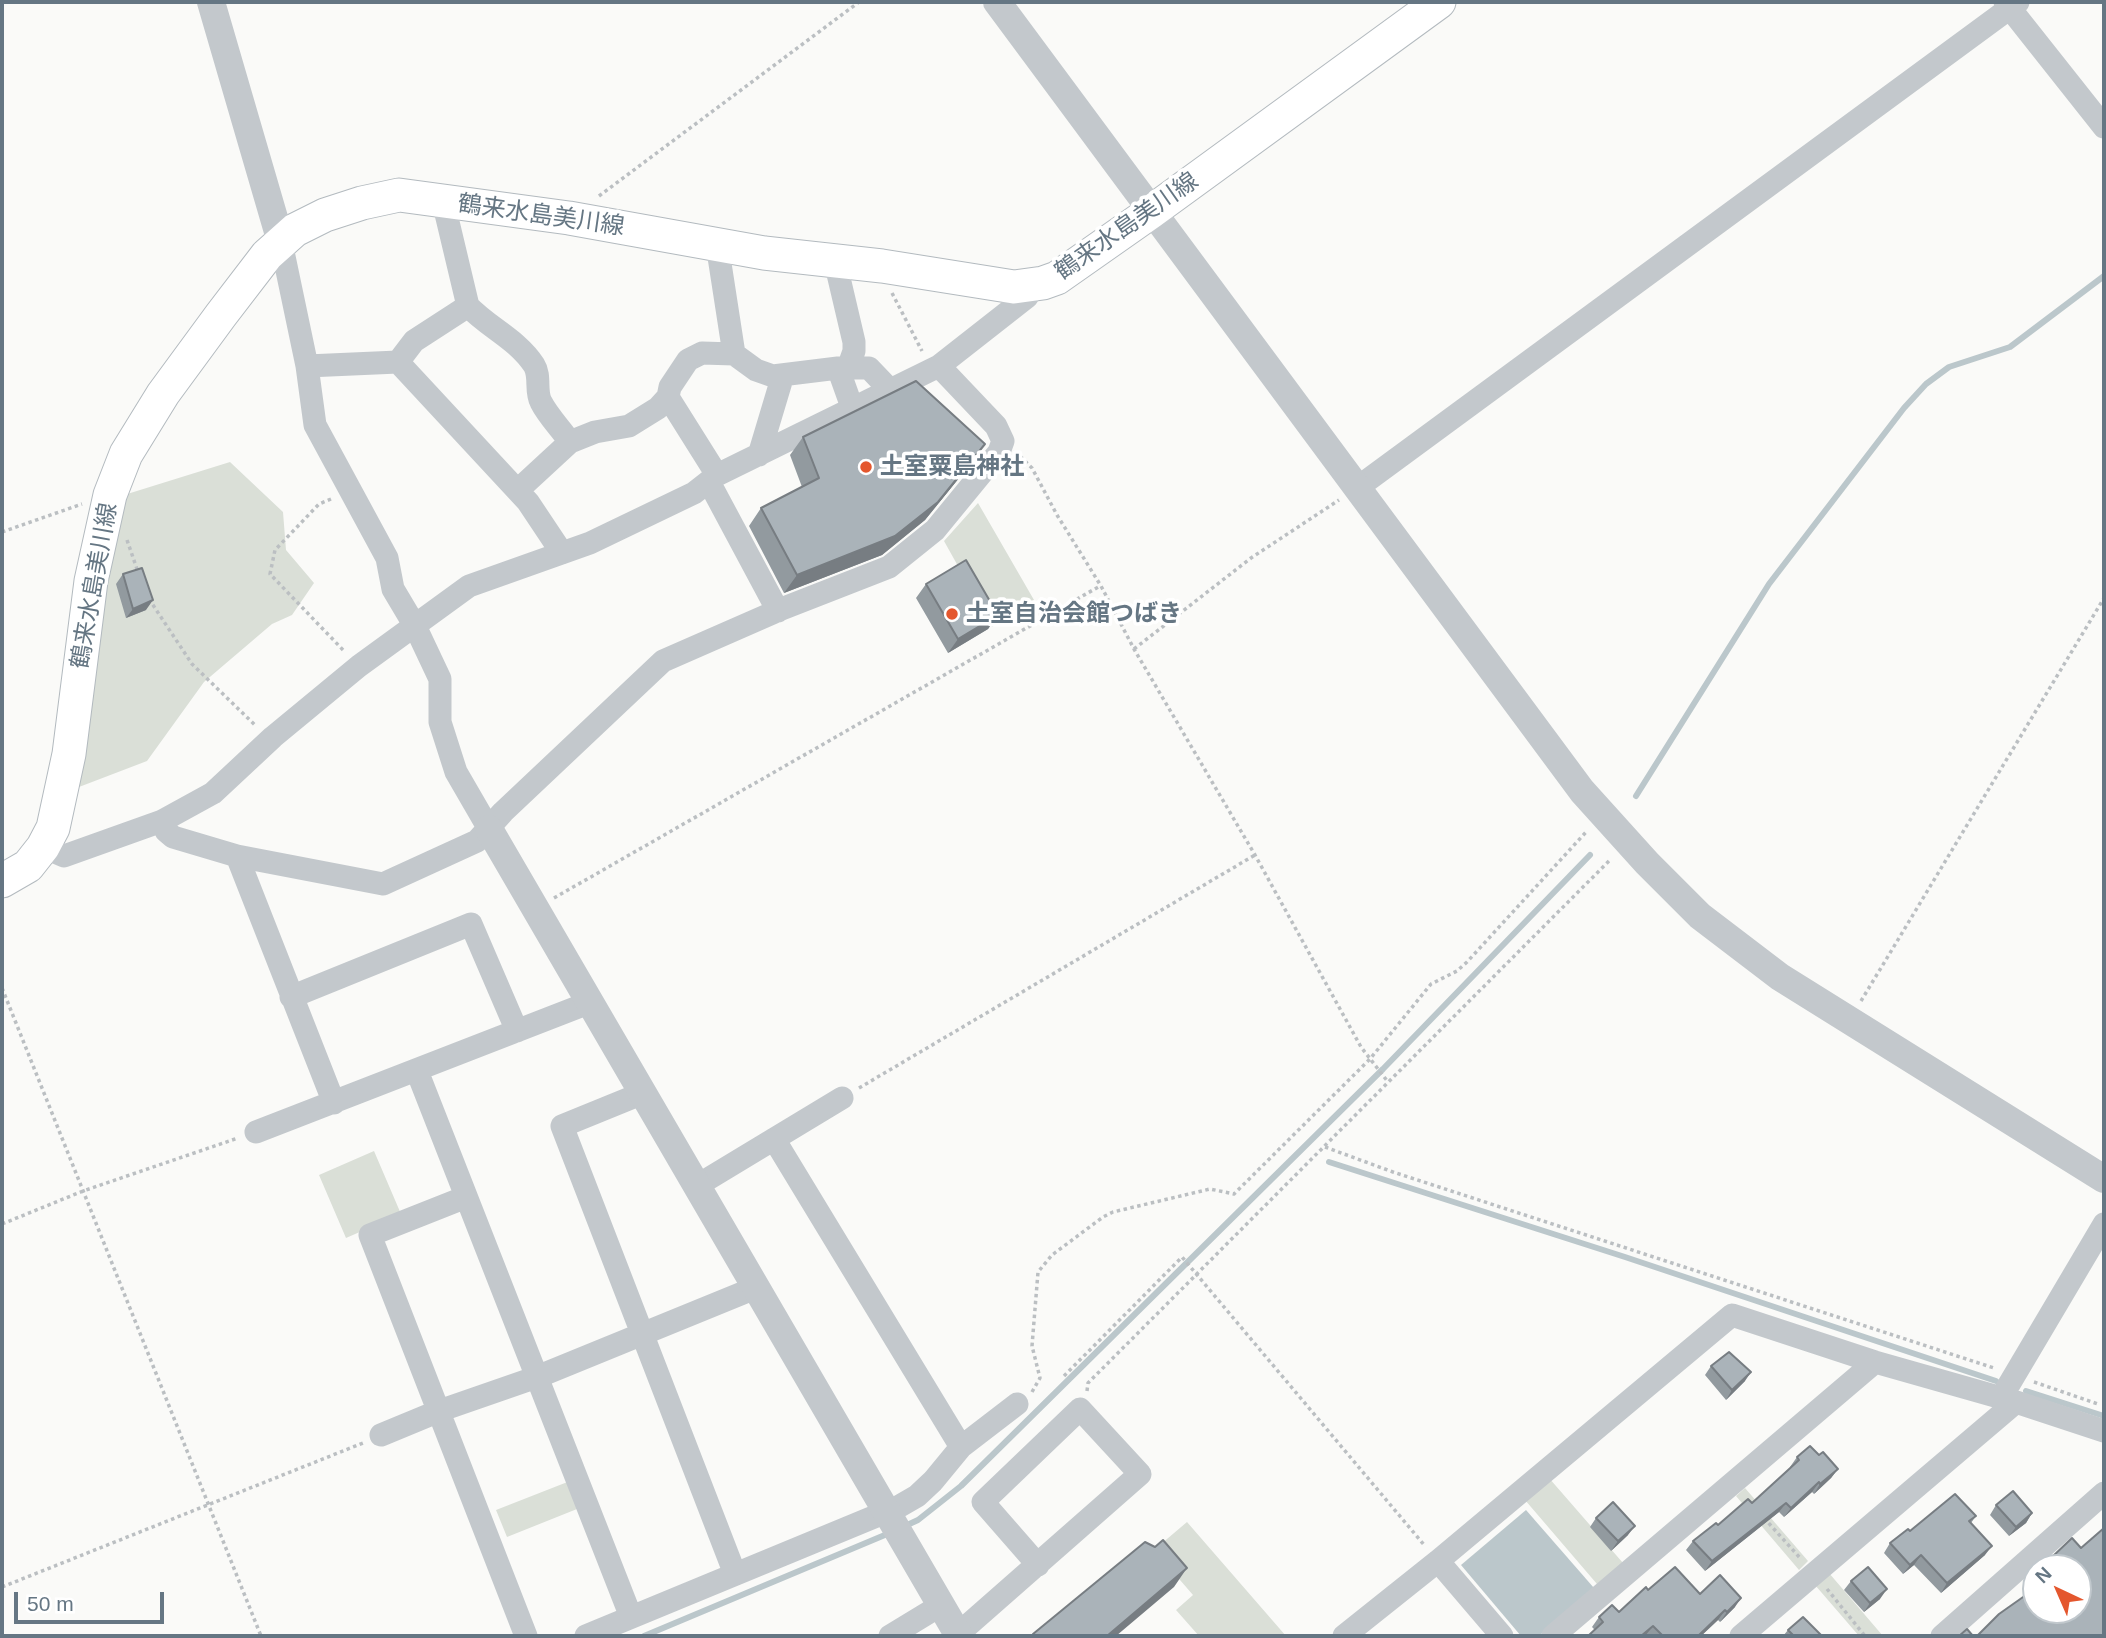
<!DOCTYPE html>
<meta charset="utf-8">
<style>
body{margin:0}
#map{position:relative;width:2106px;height:1638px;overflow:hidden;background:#fafaf8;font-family:Arial,sans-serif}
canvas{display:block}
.frame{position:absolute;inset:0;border:4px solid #657683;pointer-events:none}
.north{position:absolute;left:2022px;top:1554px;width:70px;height:70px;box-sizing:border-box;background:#fff;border:2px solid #c1c8cd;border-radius:50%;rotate:316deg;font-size:19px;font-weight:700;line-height:28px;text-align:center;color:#657683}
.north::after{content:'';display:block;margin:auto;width:24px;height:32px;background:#e4572e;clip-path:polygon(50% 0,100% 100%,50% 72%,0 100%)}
.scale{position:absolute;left:14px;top:1592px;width:150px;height:32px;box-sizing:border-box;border:4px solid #657683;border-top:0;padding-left:9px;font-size:21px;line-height:24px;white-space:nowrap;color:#657683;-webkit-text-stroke:5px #fff;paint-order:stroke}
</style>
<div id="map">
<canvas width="2106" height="1638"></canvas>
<div class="frame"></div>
<div class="north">N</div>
<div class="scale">50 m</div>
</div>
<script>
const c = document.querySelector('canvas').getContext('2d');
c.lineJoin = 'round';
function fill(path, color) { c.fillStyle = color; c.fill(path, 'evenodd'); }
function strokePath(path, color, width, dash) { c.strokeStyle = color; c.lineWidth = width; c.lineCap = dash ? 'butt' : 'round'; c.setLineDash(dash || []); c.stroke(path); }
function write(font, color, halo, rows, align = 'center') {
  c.font = font + ' Arial,"Noto Sans JP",sans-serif'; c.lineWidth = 7; c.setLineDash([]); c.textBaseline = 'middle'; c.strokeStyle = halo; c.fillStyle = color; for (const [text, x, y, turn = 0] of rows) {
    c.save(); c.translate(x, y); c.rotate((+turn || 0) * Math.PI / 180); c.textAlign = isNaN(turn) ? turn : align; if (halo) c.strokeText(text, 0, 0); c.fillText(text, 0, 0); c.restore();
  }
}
const green = new Path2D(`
 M230,462L283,512L286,550L314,583L292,615L272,624L204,682L147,761L79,787L107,570L124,495Z
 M978,503L1034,600L992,627L944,541Z
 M374,1151L401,1214L346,1238L319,1175Z
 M1549,1478L1623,1563L1597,1584L1525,1500Z
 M570,1481L582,1507L507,1537L496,1510Z
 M1745,1488L1808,1561L1799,1570L1736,1496Z
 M1187,1522L1286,1636H1199L1176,1610L1193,1595L1154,1550Z
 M1829,1573L1883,1636H1859L1815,1585Z`);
const water = new Path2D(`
 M1526,1510L1594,1588L1539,1636H1521L1461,1565Z`);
const stream = new Path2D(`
 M1636,796L1769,584L1904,408L1926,384L1949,367L2010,347L2104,276
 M1329,1162L1625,1257L1996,1381
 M2026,1391L2104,1416
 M905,1526L918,1520L961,1486L1383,1069L1590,855
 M644,1636L892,1532`);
const path = new Path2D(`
 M599,196L859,2
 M892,293L922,351
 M1020,456L1032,468L1057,515L1101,586L1134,649L1255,855L1361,1047L1388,1082
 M331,499L319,504L275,550L270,574L345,652
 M2,532L82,504
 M127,540L138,572
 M149,599L192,664L256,726
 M1134,649L1251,558L1339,500
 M554,898L1100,586
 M2,988L261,1636
 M1861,1001L2104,598
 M859,1088L1255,855
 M1325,1147L1393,1172L1994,1368
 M2,1224L83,1191L238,1138
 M1064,1376L1182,1257L1425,1546
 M2034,1382L2098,1404
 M1087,1391L1088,1383L1611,859
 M1032,1392L1040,1378L1032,1346L1038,1272L1052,1255L1103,1217L1113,1212L1210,1189L1234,1194L1370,1059L1431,984L1457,971L1467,962L1587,831
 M1764,1518L1801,1559
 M2,1587L363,1443
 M1827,1589L1865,1636`);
const minor = new Path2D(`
 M2005,2L2104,127
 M281,242L307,366L315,425L387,558L393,589L415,626L440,679V722L456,772L489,829
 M717,244L734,354
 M835,261L854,342V351L848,368
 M468,306C489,328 517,339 534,365C541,376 535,391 541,402C548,416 561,429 570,442
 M398,362L414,341L468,306L443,201
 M307,366L398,362L528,502L562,553
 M838,368L853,410
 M668,397L717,475
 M759,455L783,375
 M709,482L778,611
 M1357,488L2018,2
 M518,490L570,442L595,432L629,426L658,408L668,397L670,387L688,360L702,353L734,354L756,370L773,376L838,368H869L891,391
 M162,821L166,831L173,837L237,856L383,884L477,841L503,812L663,661L784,608L889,567L935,530L999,452L1003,441L996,426L939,366
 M43,847L64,856L162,821L213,793L273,737L359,666L469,586L590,543L694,493L717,475L939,366L1027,297L1034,285
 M237,856L334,1103
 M291,997L471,924L517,1031
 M417,1071L631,1617
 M643,1093L562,1126L735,1574
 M256,1132L591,1002
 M774,1139L961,1447
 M698,1185L842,1098
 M466,1197L370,1235L526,1636
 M2001,1398L2104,1224
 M381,1435L439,1411L537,1377L755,1288
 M1438,1561L1502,1636
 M958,1634L1140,1474L1080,1409L983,1502L1038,1565
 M586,1636L898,1507L917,1496L933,1481L961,1447L1017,1404
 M890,1636L941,1605
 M1344,1636L1438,1561L1732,1315L1875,1362L2016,1402L2104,1431
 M1553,1636L1875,1362
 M1741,1636L2016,1402
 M1942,1636L2104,1493`);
const tertiary = new Path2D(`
 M211,2L281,242
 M997,2L1582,791L1647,863L1700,916L1780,977L2104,1179
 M489,829L959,1636`);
const secondary = new Path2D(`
 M2,881L28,866L43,847L53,828L69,754L91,581L110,495L126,454L163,394L221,315L267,255L295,230L325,215L362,203L399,195L569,218L764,253L882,266L1014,287L1043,283L1057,278L1151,212L1439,2`);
const wall = new Path2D(`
 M803,437L985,444L972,462L925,520L882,555L784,593L749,526L761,508L802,487L790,455Z
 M123,574L146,610L126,618L116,584Z
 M926,584L998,615L988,629L948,653L916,598Z
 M1711,1366L1745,1381L1726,1400L1705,1375Z
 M1819,1455L1838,1469L1831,1478L1814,1494L1812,1492L1784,1517L1779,1512L1705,1571L1686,1550L1693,1541L1752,1503L1791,1468L1790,1467L1797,1457Z
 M1996,1505L2032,1513L2026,1523L2009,1536L1990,1515Z
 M1976,1516L1971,1523L1985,1555L1941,1593L1914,1565L1903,1574L1884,1553L1890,1543L1910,1531Z
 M1596,1518L1628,1535L1611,1551L1590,1527Z
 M2081,1548L2104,1636L2063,1621L2078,1610V1568L2045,1567L2051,1558Z
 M1851,1581L1880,1599L1864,1612L1844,1590Z
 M1648,1590L1700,1594L1735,1607L1720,1622L1718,1620L1701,1636H1647L1646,1635L1645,1636H1588L1595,1630L1592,1627L1599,1617L1619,1612Z
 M1788,1630L1822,1636H1783Z`);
const shadedWall = new Path2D(`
 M985,444L972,462L925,520L882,555L784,593L797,575Z
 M153,600L146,610L126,618L133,609Z
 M998,615L988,629L948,653L958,639Z
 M1751,1372L1745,1381L1726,1400L1732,1390Z
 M1838,1469L1831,1478L1814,1494L1820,1484Z
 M1819,1482L1812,1492L1784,1517L1791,1508Z
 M1786,1503L1779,1512L1705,1571L1712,1561Z
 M2032,1513L2026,1523L2009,1536L2016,1527Z
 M1635,1526L1628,1535L1611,1551L1618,1541Z
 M1992,1546L1985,1555L1941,1593L1947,1583Z
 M1921,1555L1914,1565L1903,1574L1910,1565Z
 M1187,1568L1174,1587L1116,1636H1107Z
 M1887,1589L1880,1599L1864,1612L1870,1603Z
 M1741,1598L1735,1607L1720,1622L1727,1612Z
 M1725,1610L1718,1620L1701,1636H1698Z
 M1653,1626L1645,1636H1641Z`);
const building = new Path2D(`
 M916,381L985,444L938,502L895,536L797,575L761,508L819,478L803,437Z
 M966,560L998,615L958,639L926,584Z
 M142,568L153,600L133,609L123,574Z
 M1729,1352L1751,1372L1732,1390L1711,1366Z
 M1810,1446L1819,1455L1823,1452L1838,1469L1820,1484L1819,1482L1791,1508L1786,1503L1712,1561L1693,1541L1716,1523L1718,1525L1748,1499L1752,1503L1799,1460L1797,1457Z
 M2013,1491L2032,1513L2016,1527L1996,1505Z
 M1955,1494L1976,1516L1969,1521L1992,1546L1947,1583L1921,1555L1910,1565L1890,1543L1908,1529L1910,1531Z
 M1613,1502L1635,1526L1618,1541L1596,1518Z
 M2104,1528V1636H1977L1999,1614L2033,1590L2036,1593V1610H2052L2063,1621L2074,1610H2078V1607L2083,1602L2078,1597V1568H2059L2060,1567L2051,1558L2072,1538L2081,1548Z
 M1163,1540L1187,1568L1107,1636H1035L1033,1634L1145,1542L1155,1547Z
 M1675,1567L1700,1594L1720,1575L1741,1598L1727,1612L1725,1610L1698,1636H1663L1653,1626L1641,1636H1588L1603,1622L1599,1617L1612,1605L1619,1612L1646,1587L1648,1590Z
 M1868,1567L1887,1589L1870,1603L1851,1581Z
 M1803,1617L1822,1636H1794L1788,1630Z
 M1967,1629L1973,1636H1959Z`);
const markers = [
 [866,467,7,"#e4572e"],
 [952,614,7,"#e4572e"]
];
const streetNames = [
 ["鶴来水島美川線",541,216,8],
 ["鶴来水島美川線",1127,227,-35],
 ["鶴来水島美川線",95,586,-80]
];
const poiNames = [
 ["土室粟島神社",880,467],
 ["土室自治会館つばき",966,614]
];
fill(green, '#dadfd7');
fill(water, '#bbc7cb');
strokePath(stream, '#bbc7cb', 6);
strokePath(secondary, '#b3babf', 35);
strokePath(path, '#bbbfc2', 3.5, [3.5, 3.5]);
strokePath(minor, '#c3c8cc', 23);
strokePath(tertiary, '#c3c8cc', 28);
strokePath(secondary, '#fff', 33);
fill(wall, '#929a9f');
fill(shadedWall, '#777d82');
fill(building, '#aab3b9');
strokePath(building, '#777d82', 2);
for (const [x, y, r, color] of markers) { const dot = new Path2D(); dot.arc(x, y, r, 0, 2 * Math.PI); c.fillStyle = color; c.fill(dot); strokePath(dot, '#fff', 2.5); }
write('24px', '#657683', '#fff', streetNames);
write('bold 24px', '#657683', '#fff', poiNames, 'left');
</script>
